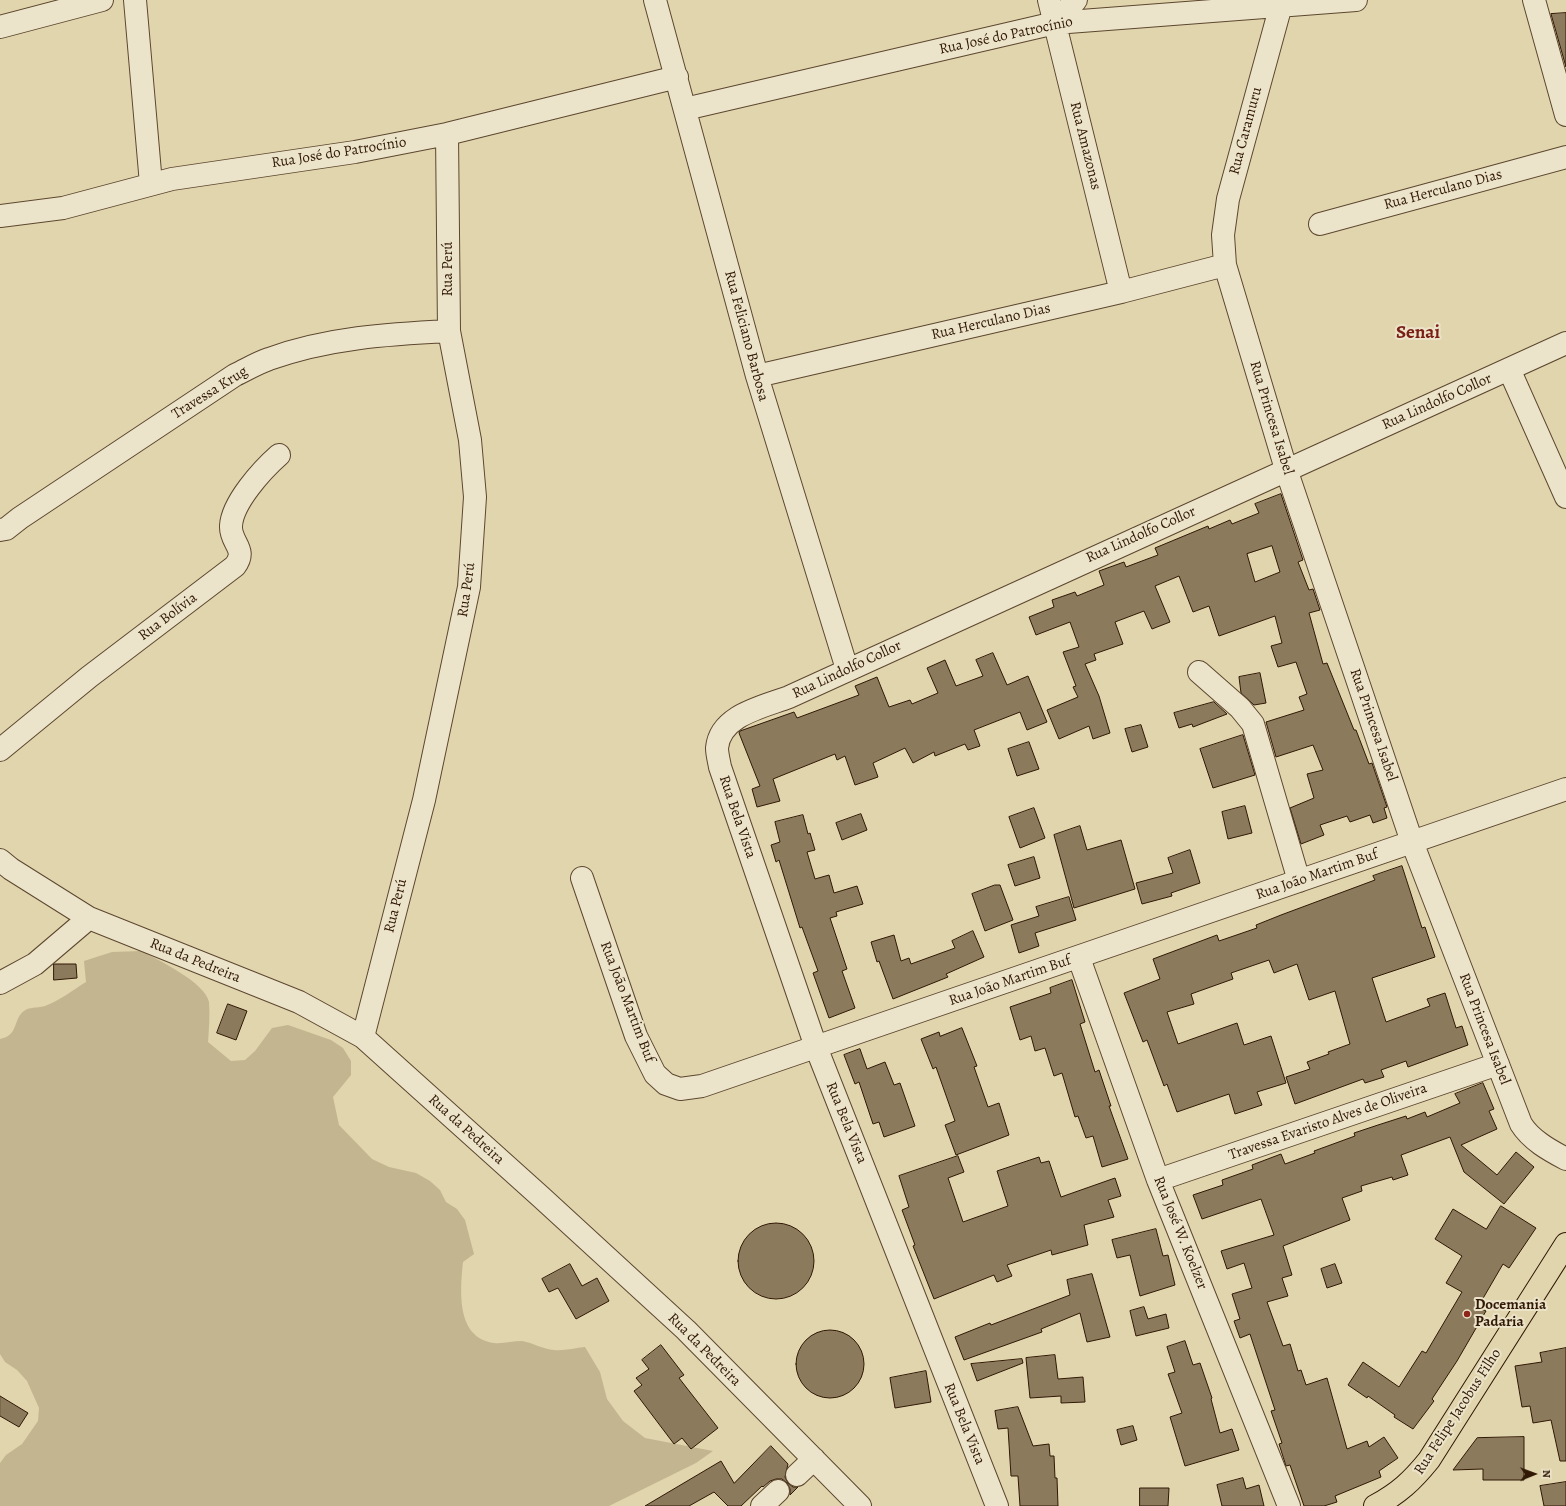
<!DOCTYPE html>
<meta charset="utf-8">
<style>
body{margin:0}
#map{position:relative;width:1566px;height:1506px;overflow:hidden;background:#e1d5ad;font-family:Alegreya,serif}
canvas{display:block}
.north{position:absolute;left:1514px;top:1454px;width:40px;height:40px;-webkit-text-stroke:3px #ece4ca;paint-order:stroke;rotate:89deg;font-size:11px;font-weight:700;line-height:16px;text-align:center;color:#301805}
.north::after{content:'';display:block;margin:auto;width:14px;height:18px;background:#301805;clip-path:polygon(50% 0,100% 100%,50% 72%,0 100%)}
</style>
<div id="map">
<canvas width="1566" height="1506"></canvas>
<div class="north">N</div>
</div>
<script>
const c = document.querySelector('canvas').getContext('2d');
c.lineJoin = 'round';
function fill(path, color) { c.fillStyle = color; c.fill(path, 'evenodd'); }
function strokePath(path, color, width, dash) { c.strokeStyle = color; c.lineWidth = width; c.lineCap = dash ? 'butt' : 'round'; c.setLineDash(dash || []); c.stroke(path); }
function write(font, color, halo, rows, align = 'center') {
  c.font = font + ' Alegreya,serif'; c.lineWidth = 4; c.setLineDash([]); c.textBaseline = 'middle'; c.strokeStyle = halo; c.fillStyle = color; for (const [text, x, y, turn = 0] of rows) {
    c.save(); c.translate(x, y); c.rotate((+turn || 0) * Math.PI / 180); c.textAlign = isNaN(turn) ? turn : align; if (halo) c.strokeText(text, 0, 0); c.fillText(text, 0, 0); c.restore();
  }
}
const green = new Path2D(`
 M141,951C157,959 206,983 209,1002C210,1015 209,1029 208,1042L231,1061L245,1060L255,1051L272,1028L288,1025L331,1040L343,1048L351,1061V1075L333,1097L339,1125L372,1159L389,1167L416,1173L430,1181L440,1190L446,1202L457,1209L465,1220L474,1254L463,1262C460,1291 456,1338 494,1343C503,1344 513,1341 522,1341C533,1343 543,1349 554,1350C564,1351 575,1348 585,1347L600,1372L607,1399L623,1421L645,1438L713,1451L696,1463L609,1506H0V1463L6,1455L22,1444L38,1421L39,1408L27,1381L17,1370L5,1362L0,1354V1039C16,1036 14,1024 20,1015C28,1005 36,1009 45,1006C59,1001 73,990 86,982L84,961L112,952Z`);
const building = new Path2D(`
 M1566,13V67L1551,14Z
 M1281,494L1303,560L1298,562L1309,590L1313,589L1320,610L1309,613L1323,664L1327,663L1354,730H1356L1369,764L1372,763L1387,807L1384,808L1387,818L1373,823L1370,815L1350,822L1347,816L1320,825L1324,835L1301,844L1290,808L1314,798L1307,774L1323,770L1313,745L1276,757L1266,722L1304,710L1299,697L1307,694L1296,662L1278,667L1271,646L1282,643L1275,616L1219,636L1209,606L1193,612L1179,576L1155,586L1170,622L1152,629L1144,611L1115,622L1123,644L1094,654L1096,660L1085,664L1099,696L1110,733L1093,739L1089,726L1059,739L1047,710L1078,697L1073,687L1076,686L1063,652L1079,647L1070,622L1036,635L1029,617L1054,607L1052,600L1075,592L1077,596L1104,585L1099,571L1124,562L1126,567L1158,555L1155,548L1208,526L1209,529L1230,520L1232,524L1259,513L1255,504ZM1272,546L1280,572L1255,582L1247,554Z
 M993,653L1007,685L1028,676L1047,722L1027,730L1020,712L974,730L980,746L968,750L965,744L935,756L934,752L913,763L905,748L873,763L878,777L855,785L845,756L837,760L835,754L773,779L780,801L757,807L752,789L760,786L739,733L740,731L794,712L797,718L859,695L855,686L877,677L889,707L910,700L912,704L938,693L927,668L945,660L956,686L983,676L976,660Z
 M1260,673L1266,703L1254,705L1241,693L1239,677Z
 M1214,702L1227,714L1193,727L1192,724L1179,728L1174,713Z
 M1141,725L1148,747L1132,752L1125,729Z
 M1243,735L1255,775L1213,788L1200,749Z
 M1029,742L1039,769L1017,776L1008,749Z
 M1245,806L1252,833L1228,839L1222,812Z
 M1034,808L1045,838L1020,848L1009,817Z
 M861,814L867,830L842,840L836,823Z
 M803,815L808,834L810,833L815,850L807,852L815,879L829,875L834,893L857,886L863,904L836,912L837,916L830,918L847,969L842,971L855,1008L829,1018L813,973L818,971L802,927L800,928L779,860L776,862L771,845L780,842L775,822Z
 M1080,826L1087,850L1121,840L1135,889L1074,908L1054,835Z
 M1190,850L1200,883L1171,893L1172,896L1142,904L1136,883L1173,873L1168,858Z
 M1034,857L1040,878L1015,886L1008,865Z
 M1402,866L1422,928L1425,927L1435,957L1372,978L1386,1022L1430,1006L1427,999L1445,993L1456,1028L1462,1026L1468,1045L1408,1067L1406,1061L1381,1070L1384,1077L1365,1083L1363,1079L1295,1104L1286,1077L1310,1069L1307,1062L1329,1054L1328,1052L1350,1044L1335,991L1309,1000L1297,964L1274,973L1269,960L1231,973L1233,979L1191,994L1194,1004L1167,1012L1178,1044L1237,1023L1244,1045L1271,1036L1286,1083L1257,1092L1262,1105L1235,1114L1229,1094L1177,1112L1167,1084L1164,1086L1147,1040L1143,1042L1124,993L1160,979L1153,959L1217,935L1219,941L1257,928L1256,925L1281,915L1375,880L1373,876Z
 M995,885H1000L1013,920L985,931L972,894Z
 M1069,897L1076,920L1035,933L1039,946L1019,953L1011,925L1039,916L1036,907Z
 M973,931L984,957L946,974L948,977L893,999L879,961L877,962L871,942L894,935L901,961L909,958L911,964L955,948L952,941Z
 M54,964H76L77,978L54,980Z
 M1072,980L1085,1022L1080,1024L1095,1072L1099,1070L1111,1106H1109L1128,1159L1102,1167L1093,1136L1086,1138L1078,1116L1075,1117L1062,1073L1054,1076L1045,1048L1035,1051L1031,1036L1020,1040L1010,1007L1051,993L1050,988Z
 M228,1004L247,1011L236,1040L217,1033Z
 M962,1028L977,1066L974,1067L988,1107L999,1103L1009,1135L956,1155L945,1125L955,1121L936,1067L933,1069L921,1039L939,1032L940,1036Z
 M860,1049L867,1069L885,1062L894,1085L900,1083L915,1126L884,1137L879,1122L873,1124L859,1082L855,1084L844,1055Z
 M1483,1083L1494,1109L1489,1111L1497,1129L1461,1145L1497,1175L1516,1152L1534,1167L1504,1204L1464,1172L1450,1137L1401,1155L1408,1175L1393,1180L1392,1177L1361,1186L1362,1191L1342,1198L1350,1220L1283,1246L1292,1275L1282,1278L1288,1296L1267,1302L1283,1346L1290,1344L1298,1371L1301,1370L1306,1385L1327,1378L1347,1449L1367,1441L1369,1447L1384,1437L1398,1458L1379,1471L1381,1477L1335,1496L1337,1502L1324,1506H1304L1290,1465L1286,1466L1279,1444L1282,1443L1271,1411L1275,1410L1250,1334L1240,1338L1234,1321L1240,1319L1232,1294L1252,1288L1244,1263L1227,1269L1221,1251L1274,1235L1261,1199L1202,1219L1193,1195L1223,1185L1222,1180L1253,1169L1252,1165L1281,1154L1285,1164L1315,1153L1314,1151L1355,1136L1354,1133L1378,1125L1406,1116L1407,1119L1425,1112L1427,1117L1460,1103L1455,1094Z
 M958,1156L964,1172L948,1178L963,1222L1008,1206L997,1171L1039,1157L1041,1163L1049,1161L1061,1197L1115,1178L1121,1196L1108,1200L1114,1217L1084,1225L1088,1245L1052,1255L1051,1250L1007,1265L1012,1276L997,1282L994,1275L934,1299L913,1246L915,1245L902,1210L909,1207L899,1176Z
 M1501,1206L1536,1228L1509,1268L1503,1264L1478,1307L1486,1311L1457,1361L1432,1399L1434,1401L1413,1429L1394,1417L1395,1415L1368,1396L1367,1398L1348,1385L1363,1362L1399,1387L1422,1351L1426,1353L1462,1292L1446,1283L1462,1256L1435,1239L1453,1209L1486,1229Z
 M738 1261a38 38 0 1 1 76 0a38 38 0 1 1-76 0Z
 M1156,1229L1163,1256L1168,1255L1175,1285L1140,1296L1130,1255L1117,1258L1112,1240Z
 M570,1264L582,1286L597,1278L609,1301L576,1319L558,1288L549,1292L542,1279Z
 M1335,1264L1342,1283L1327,1288L1321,1269Z
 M1092,1274L1110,1337L1087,1342L1080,1313L1041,1329L1042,1332L964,1360L955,1337L990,1323L991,1325L1070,1295L1067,1280Z
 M1144,1307L1148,1319L1166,1314L1169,1328L1136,1336L1130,1311Z
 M796 1364a34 34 0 1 1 68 0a34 34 0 1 1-68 0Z
 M1185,1341L1193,1365L1200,1363L1212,1398L1211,1399L1220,1433L1232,1429L1239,1450L1185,1466L1170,1417L1182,1413L1168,1374L1175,1372L1167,1347Z
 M661,1345L684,1375L679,1378L718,1428L691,1449L682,1438L674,1444L634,1391L642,1385L636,1378L649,1369L642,1360Z
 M1566,1348V1461H1560L1551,1420L1533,1423L1530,1406L1522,1407L1515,1366L1542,1362L1540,1353Z
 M1055,1355L1058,1379L1083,1377L1085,1402L1061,1403V1396L1030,1398L1026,1358Z
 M1022,1359L1023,1363L977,1381L971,1364Z
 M926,1371L931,1402L895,1408L890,1378Z
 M0,1396L28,1413L19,1427L0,1416Z
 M1018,1407L1033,1446L1049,1444L1050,1456H1054L1055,1478H1057L1058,1506H1020L1018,1476H1011L1008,1428L998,1429L995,1411Z
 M1133,1426L1137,1440L1121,1445L1117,1430Z
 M1524,1437V1480H1483V1469L1453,1470L1477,1438Z
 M771,1446L788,1464L785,1477L788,1483L793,1487H798L790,1495V1489L787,1483L782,1479H776L770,1481L763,1487L762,1486L741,1506H728L714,1492L689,1506H645L721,1461L734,1483Z
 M1243,1478L1246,1489L1259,1485L1264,1506H1222L1217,1485Z
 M1566,1482V1506H1544L1540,1486Z
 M1140,1488H1169L1168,1506H1140Z`);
const minor = new Path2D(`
 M135,0L151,184
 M655,0L757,376L847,669
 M1049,0L1121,292
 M1285,0L1281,5L1228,199L1223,235L1225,265L1286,469L1412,842L1521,1124C1531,1140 1549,1150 1566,1159
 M1534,0L1566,115
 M1055,23L1076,0
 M0,27L102,0
 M685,109L1055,23L1356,0
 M0,216L63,208L172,179L355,152L447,134L677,77
 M1320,224L1566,157
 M1509,369L1566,497
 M757,376L1121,292L1225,265
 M0,530L6,529L20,518L235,375C246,370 257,363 269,359C327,338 388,334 449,331
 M1199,672L1240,708L1253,724L1299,881
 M0,750L89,677L235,566C248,549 230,543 231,526C232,503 262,470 279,455
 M0,860L11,869L89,918L299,1002L363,1037L541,1197L686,1330L860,1506
 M582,878L636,1036L655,1074L666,1084L680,1089L702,1086L1566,789
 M1079,958L1158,1180L1289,1506
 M0,983L35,964L89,918
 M363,1037L424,800L469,587L475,497L470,440L449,331L447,134
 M1158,1180L1498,1064
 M797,1475L814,1459
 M762,1506L778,1491
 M997,1506L816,1047L720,767C719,761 717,754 717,748C720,715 763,707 789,697L1566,343`);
const major = new Path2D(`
 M1375,1506C1399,1493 1412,1481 1429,1460L1566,1244`);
const markers = [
 [1467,1314,4,"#8f2418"]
];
const streetNames = [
 ["Rua José do Patrocínio",1006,36,-12],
 ["Rua Caramuru",1246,131,-75],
 ["Rua Amazonas",1085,146,76],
 ["Rua José do Patrocínio",339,153,-9],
 ["Rua Herculano Dias",1443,190,-15],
 ["Rua Perú",448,269,-90],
 ["Rua Herculano Dias",991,322,-13],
 ["Rua Feliciano Barbosa",746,336,75],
 ["Travessa Krug",210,393,-32],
 ["Rua Lindolfo Collor",1437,402,-24],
 ["Rua Princesa Isabel",1271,418,73],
 ["Rua Lindolfo Collor",1141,535,-24],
 ["Rua Perú",467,590,-82],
 ["Rua Bolívia",168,617,-37],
 ["Rua Lindolfo Collor",847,670,-25],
 ["Rua Princesa Isabel",1373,725,71],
 ["Rua Bela Vista",737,817,71],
 ["Rua João Martim Buf",1317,875,-19],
 ["Rua Perú",396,906,-76],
 ["Rua da Pedreira",195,961,22],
 ["Rua João Martim Buf",1010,981,-19],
 ["Rua João Martim Buf",627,1002,69],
 ["Rua Princesa Isabel",1484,1029,69],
 ["Travessa Evaristo Alves de Oliveira",1328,1122,-19],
 ["Rua Bela Vista",846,1123,68],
 ["Rua da Pedreira",466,1130,42],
 ["Rua José W. Koelzer",1180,1233,68],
 ["Rua da Pedreira",704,1350,45],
 ["Rua Felipe Jacobus Filho",1458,1412,-57],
 ["Rua Bela Vista",964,1424,68]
];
const poiNames = [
 ["Docemania",1475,1305],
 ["Padaria",1475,1322]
];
const districtNames = [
 ["Senai",1418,333]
];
fill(green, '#c3b590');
fill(building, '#8c7a5c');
strokePath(building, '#301805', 1);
strokePath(minor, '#5c472f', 24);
strokePath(major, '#301805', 24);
strokePath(minor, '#ece4ca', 22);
strokePath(major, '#e1d5ad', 22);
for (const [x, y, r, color] of markers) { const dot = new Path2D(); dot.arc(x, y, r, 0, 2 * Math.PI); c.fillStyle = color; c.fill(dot); strokePath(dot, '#ece4ca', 1.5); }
write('15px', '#301805', '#ece4ca', streetNames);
write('bold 15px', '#301805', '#ece4ca', poiNames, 'left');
write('bold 19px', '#7a1f14', '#ece4ca', districtNames);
</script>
